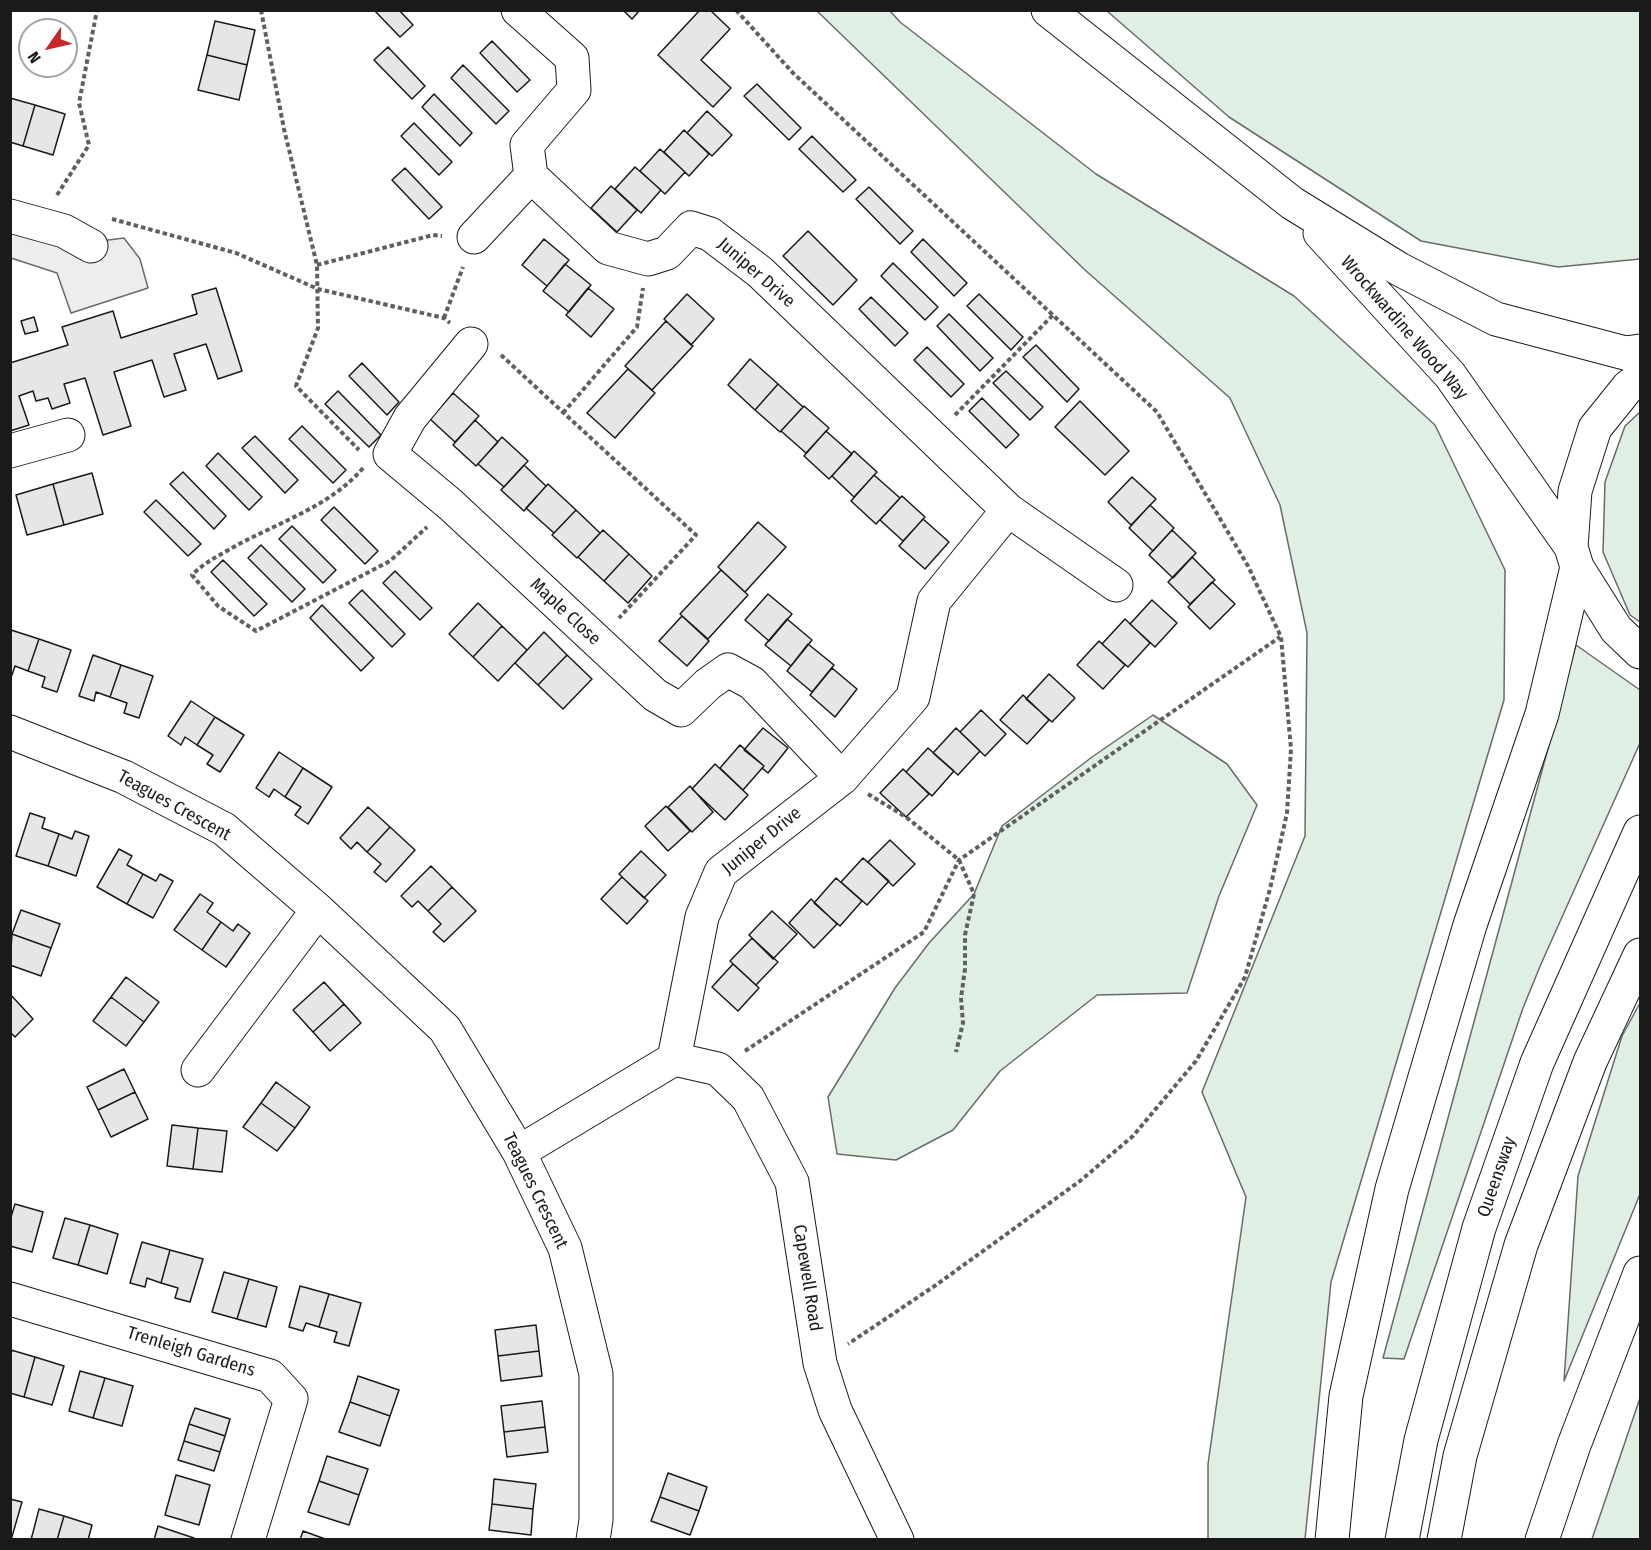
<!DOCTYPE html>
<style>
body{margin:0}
#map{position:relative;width:1651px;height:1550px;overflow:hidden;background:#fff;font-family:"Fira Sans Condensed",sans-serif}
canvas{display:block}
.frame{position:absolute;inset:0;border:12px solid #1a1a1a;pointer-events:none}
.north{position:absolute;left:18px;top:18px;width:60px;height:60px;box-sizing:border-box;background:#fff;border:2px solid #a3a3a3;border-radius:50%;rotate:236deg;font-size:16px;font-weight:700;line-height:24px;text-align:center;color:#1a1a1a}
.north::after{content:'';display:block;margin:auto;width:21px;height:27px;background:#c62828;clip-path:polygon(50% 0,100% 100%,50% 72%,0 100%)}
</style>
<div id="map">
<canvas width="1651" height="1550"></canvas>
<div class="frame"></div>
<div class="north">N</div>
</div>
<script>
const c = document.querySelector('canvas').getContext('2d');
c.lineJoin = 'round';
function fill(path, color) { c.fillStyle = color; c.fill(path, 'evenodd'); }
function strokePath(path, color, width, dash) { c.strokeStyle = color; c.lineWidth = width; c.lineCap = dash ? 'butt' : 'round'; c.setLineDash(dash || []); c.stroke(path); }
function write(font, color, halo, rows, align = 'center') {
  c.font = font + ' "Fira Sans Condensed",sans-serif'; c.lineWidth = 4.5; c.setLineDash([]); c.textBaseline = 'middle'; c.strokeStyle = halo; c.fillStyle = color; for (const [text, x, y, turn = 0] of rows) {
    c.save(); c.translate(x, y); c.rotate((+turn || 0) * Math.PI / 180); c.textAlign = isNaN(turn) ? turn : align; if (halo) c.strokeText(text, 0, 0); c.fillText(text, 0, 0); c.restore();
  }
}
const green = new Path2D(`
 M817,11H890L900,22L1096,174L1294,296L1435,425L1505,570L1504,700L1331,1282L1305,1539H1208V1464L1246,1197L1202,1092L1305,836L1307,633L1280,505L1230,398L1085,270Z
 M1107,11H1640V259L1558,267L1421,241L1229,117Z
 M1640,412V622L1630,615L1603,552L1605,482L1625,426Z
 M1576,645L1640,690V743L1541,964L1523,1008L1404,1359L1383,1358Z
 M1153,715L1227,764L1257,805L1219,896L1187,993L1097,995L1000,1071L953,1130L896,1160L837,1154L828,1097L895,988L929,943L974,894L1002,826L1092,757Z
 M1640,1003V1194L1564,1381L1578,1176L1622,1036Z
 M1640,1398V1539H1592Z`);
const parking = new Path2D(`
 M10,223L85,243L124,238L140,259L148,288L71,313L57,273L11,258Z`);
const building = new Path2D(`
 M374,10H399L413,25L400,37Z
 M623,10H640L632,19Z
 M700,10H710L730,29L701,60L731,88L713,107L658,55Z
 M215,21L255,30L247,65L207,55Z
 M492,41L530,80L517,92L480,53Z
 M388,47L425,86L412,99L374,60Z
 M207,55L247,65L239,100L198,90Z
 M463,65L509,111L496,124L451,78Z
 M757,84L801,128L789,140L744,96Z
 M434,94L472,133L460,146L422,107Z
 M10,98L35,105L23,146L10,142Z
 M35,105L65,114L53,155L23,146Z
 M707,111L732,135L712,156L687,133Z
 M414,123L452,162L439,175L401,136Z
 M684,130L709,154L689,176L664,152Z
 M812,136L856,180L843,192L799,149Z
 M660,149L685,172L665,194L640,171Z
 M635,167L661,190L641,213L615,189Z
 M405,168L442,207L429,219L392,180Z
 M611,186L637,210L617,232L591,208Z
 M869,187L913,231L900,244L856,199Z
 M808,231L857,280L833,305L783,256Z
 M544,239L569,260L547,286L522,265Z
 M923,239L967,283L954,296L911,252Z
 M893,263L938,307L925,320L881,276Z
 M565,264L591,285L569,312L543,291Z
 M216,288L242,371L218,379L206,344L174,354L186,390L164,397L152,360L114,372L131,426L103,435L85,378L64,384L70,403L52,409L48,398L36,401L33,391L19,396L29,425L10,431V363L68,345L62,327L113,311L121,338L197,314L192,295Z
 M588,288L614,309L591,337L566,315Z
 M687,294L714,319L691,345L664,319Z
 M979,294L1023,337L1011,350L967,306Z
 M871,297L908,333L895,346L859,309Z
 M949,314L993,358L980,371L937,326Z
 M34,317L38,331L25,334L21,321Z
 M666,321L693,346L652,390L625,366Z
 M1036,345L1079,389L1067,402L1023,357Z
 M927,347L964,384L951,397L914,360Z
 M750,359L778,384L755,410L728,385Z
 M362,363L399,402L387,415L349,376Z
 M628,369L655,393L615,438L587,413Z
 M1006,371L1043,407L1030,420L993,383Z
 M778,384L803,407L780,432L755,410Z
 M338,391L381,435L369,447L325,404Z
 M453,393L479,416L455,442L430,419Z
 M982,398L1019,435L1006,448L969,411Z
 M1080,401L1129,451L1105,475L1055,427Z
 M804,406L829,428L806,453L781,431Z
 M475,420L498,442L476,466L453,445Z
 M302,426L346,470L333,483L289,439Z
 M826,431L852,454L829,479L804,456Z
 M255,436L298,480L285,493L242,448Z
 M502,437L528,461L504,487L478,464Z
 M854,451L877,472L854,497L832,476Z
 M218,453L262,497L249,510L206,466Z
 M524,465L546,486L524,511L501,490Z
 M183,472L226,516L214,529L170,484Z
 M92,473L103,514L64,525L53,484Z
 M874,475L900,498L876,524L851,501Z
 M1132,477L1156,499L1131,525L1108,502Z
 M53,484L64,525L27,535L16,495Z
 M548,484L576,510L554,533L526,508Z
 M902,496L925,517L903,541L880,520Z
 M156,500L201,544L188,556L144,512Z
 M1150,505L1174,528L1153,551L1129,528Z
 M334,507L378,551L365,564L321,520Z
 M576,510L600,533L577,558L552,535Z
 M923,519L949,542L925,569L899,546Z
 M758,522L786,547L745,592L718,567Z
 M292,526L336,570L323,583L279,539Z
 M603,530L629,554L604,581L578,557Z
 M1172,530L1196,553L1173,578L1149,555Z
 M261,545L305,589L292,602L248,558Z
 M629,554L652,576L628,603L604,581Z
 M1192,557L1215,580L1190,604L1168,582Z
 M223,560L267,604L254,616L211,572Z
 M721,570L748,595L708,639L680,614Z
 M395,571L432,608L420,620L383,583Z
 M1212,582L1235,604L1210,629L1188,607Z
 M362,590L405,634L392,647L349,603Z
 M768,594L792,614L769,641L745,620Z
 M1152,600L1177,623L1155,647L1130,624Z
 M478,603L502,626L473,657L449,634Z
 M322,605L374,658L361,671L310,618Z
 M682,616L709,641L687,666L659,641Z
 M787,619L812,640L791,666L765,645Z
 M1125,619L1150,643L1128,667L1102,644Z
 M502,626L527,650L498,681L473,657Z
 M11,630L39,639L28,671L15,666L12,675L10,674Z
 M544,632L567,655L538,685L515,663Z
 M39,639L71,650L57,692L42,687L45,677L28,671Z
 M1099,641L1125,665L1103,689L1077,665Z
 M808,644L834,665L812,692L787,671Z
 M93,655L121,665L110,697L96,692L94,701L79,696Z
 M567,655L592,679L563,709L538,685Z
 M121,665L153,676L139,718L124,713L127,703L110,697Z
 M832,668L857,689L835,717L810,695Z
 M1049,674L1075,698L1052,722L1026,699Z
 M1023,695L1049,720L1027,744L1000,720Z
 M191,701L215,717L197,745L185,737L181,745L168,736Z
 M981,710L1006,734L985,756L960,732Z
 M215,717L244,735L220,772L207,764L213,755L197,745Z
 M763,728L788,748L768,773L762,768L764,766L744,750Z
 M956,728L980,751L958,775L933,753Z
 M740,745L764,766L743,790L720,768Z
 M928,748L954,771L932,796L906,772Z
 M279,752L303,768L285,797L274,789L269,797L256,788Z
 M715,764L748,795L725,820L692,789Z
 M303,768L332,787L308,824L295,815L301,807L285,797Z
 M903,769L929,794L906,817L880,793Z
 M690,786L713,812L692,832L668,807Z
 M666,806L690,831L668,851L645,826Z
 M368,807L390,827L367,852L357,842L351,849L340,838Z
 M30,813L45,818L42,828L59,834L48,866L16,856Z
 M390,827L415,850L386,882L374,872L381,864L367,852Z
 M75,831L89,836L76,876L48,866L59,834L72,839Z
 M890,840L915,864L893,886L868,862Z
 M119,849L132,856L127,865L143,874L127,904L97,887Z
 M641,851L666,875L644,898L619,874Z
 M863,858L889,881L867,905L841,882Z
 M431,866L452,887L428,911L418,901L412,907L401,896Z
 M143,874L156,881L160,874L173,881L153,918L127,904Z
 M622,877L648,901L627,924L601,899Z
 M836,878L862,901L840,926L814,903Z
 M452,887L476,911L444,942L433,932L441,924L428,911Z
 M200,894L213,903L207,912L221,922L202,950L174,930Z
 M811,899L837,924L814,948L789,923Z
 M21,910L60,924L51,948L12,934Z
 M772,911L797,934L773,959L749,935Z
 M221,922L233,931L238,924L250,933L226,967L202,950Z
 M12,934L51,948L41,976L10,965Z
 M752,938L778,962L756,985L730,961Z
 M733,964L759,988L738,1011L712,987Z
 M126,977L159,1002L144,1022L111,997Z
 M324,982L344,1004L313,1032L293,1010Z
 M10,994L33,1019L15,1037L10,1032Z
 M111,997L144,1022L126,1046L93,1021Z
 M344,1004L361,1023L330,1051L313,1032Z
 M124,1069L135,1092L98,1110L87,1087Z
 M276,1082L310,1107L295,1128L261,1103Z
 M135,1092L148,1119L111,1137L98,1110Z
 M261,1103L295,1128L277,1151L243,1127Z
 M172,1125L198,1128L193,1169L167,1166Z
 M198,1128L227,1131L222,1172L193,1169Z
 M15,1204L43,1212L32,1252L10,1246V1220Z
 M65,1218L90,1225L78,1265L53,1258Z
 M90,1225L118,1234L107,1274L78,1265Z
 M142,1242L170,1250L161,1283L147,1278L145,1287L130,1283Z
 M170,1250L203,1259L190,1302L175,1298L178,1288L161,1283Z
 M224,1272L249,1279L237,1319L212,1312Z
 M249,1279L277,1287L266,1327L237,1319Z
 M300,1286L329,1294L319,1327L306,1323L303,1331L289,1327Z
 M329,1294L361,1303L349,1346L334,1342L337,1332L319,1327Z
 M536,1325L539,1351L498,1356L495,1330Z
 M11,1350L35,1357L24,1397L10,1393Z
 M539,1351L542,1376L501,1381L498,1356Z
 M35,1357L64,1366L52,1405L24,1397Z
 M80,1371L105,1378L93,1418L69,1411Z
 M358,1376L399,1390L390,1416L350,1402Z
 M105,1378L133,1386L122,1426L93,1418Z
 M542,1401L545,1427L504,1432L501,1406Z
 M350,1402L390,1416L380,1446L339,1432Z
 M195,1408L230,1419L225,1436L189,1424Z
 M189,1424L225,1436L220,1452L184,1441Z
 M545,1427L548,1452L507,1457L504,1432Z
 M184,1441L220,1452L214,1471L178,1460Z
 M327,1456L368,1469L359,1495L319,1481Z
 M668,1473L707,1487L699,1511L660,1497Z
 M176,1475L210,1485L199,1525L165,1515Z
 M494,1479L536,1484L533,1509L492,1504Z
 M319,1481L359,1495L349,1525L308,1512Z
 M660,1497L699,1511L690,1535L651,1521Z
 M10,1499L22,1502L11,1540H10Z
 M492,1504L533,1509L531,1535L489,1530Z
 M39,1509L64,1516L57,1540H31Z
 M64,1516L92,1525L88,1540H57Z
 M158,1526L194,1538L193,1540H154Z
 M303,1531L328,1540H300Z`);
const path = new Path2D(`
 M261,10L284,129L317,265L318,328L296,386L359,450
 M736,10L793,73L1157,412L1248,566L1281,637L1291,749L1287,813L1270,889L1245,977L1196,1061L1133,1136L1080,1181L936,1285L848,1344
 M57,195L89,145L79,103L97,10
 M112,219L236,253L318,289L444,318L450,323
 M317,265L433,235L442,236
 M444,318L463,267
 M501,355L696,535L619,618
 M563,413L637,327L643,288
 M955,415L1053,315
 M363,468C330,507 274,524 230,549C216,557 204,563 192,575L218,606L256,631L390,561L427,527
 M868,794L906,817L959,860L974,894L965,935V969L961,998L963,1023L956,1052
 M745,1051L924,932L959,860L1280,637`);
const minor = new Path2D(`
 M518,10L572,58L574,90L527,145L531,176L608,248L648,259L667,253L691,228L710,234L760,272L1008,510L1116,585
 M10,216L64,231L91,246
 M474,237L531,176
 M471,344L410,418L390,454L451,505L655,695L681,710L708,684L728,670L752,683L842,778
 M10,451L68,435
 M10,732L124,777L224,829L318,910L445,1029L519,1152L565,1248L596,1374V1520L593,1540
 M674,1059L718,1069L748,1098L792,1182L820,1363L835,1410L897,1540
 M198,1070L318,910
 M519,1152L674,1059L702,917L721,872L842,778L913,697L934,601L1008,510
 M10,1299L270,1376L291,1399L248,1540`);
const major = new Path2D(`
 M1048,10L1292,203L1399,269L1496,319L1625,353L1640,351
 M1320,233L1450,375L1571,547
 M1640,378L1628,387L1595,428L1575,491L1571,547L1577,567L1616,629L1640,652`);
const highway = new Path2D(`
 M1332,1540L1346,1396L1392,1189L1470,925L1542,714L1577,567
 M1402,1540L1421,1440L1479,1228L1537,1063L1640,832
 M1444,1540L1460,1456L1521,1245L1590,1062L1640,955
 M1542,1540L1574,1445L1640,1273`);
const streetNames = [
 ["Juniper Drive",756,273,41],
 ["Wrockwardine Wood Way",1404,328,49],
 ["Maple Close",565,612,43],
 ["Teagues Crescent",174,806,29],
 ["Juniper Drive",762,841,-39],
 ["Queensway",1497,1177,-71],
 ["Teagues Crescent",535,1191,64],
 ["Capewell Road",807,1278,81],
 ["Trenleigh Gardens",191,1352,17]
];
fill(green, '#e0efe3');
strokePath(green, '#6a6a6a', 1.5);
fill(parking, '#ededed');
strokePath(parking, '#6a6a6a', 1.5);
fill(building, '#e6e6e6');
strokePath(building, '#1a1a1a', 1.5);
strokePath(minor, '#1a1a1a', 35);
strokePath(major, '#1a1a1a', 35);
strokePath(highway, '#1a1a1a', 35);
strokePath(path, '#5f5f5f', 4, [4.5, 3]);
strokePath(minor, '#fff', 33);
strokePath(major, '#fff', 33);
strokePath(highway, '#fff', 33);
write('18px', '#1a1a1a', '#fff', streetNames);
</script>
